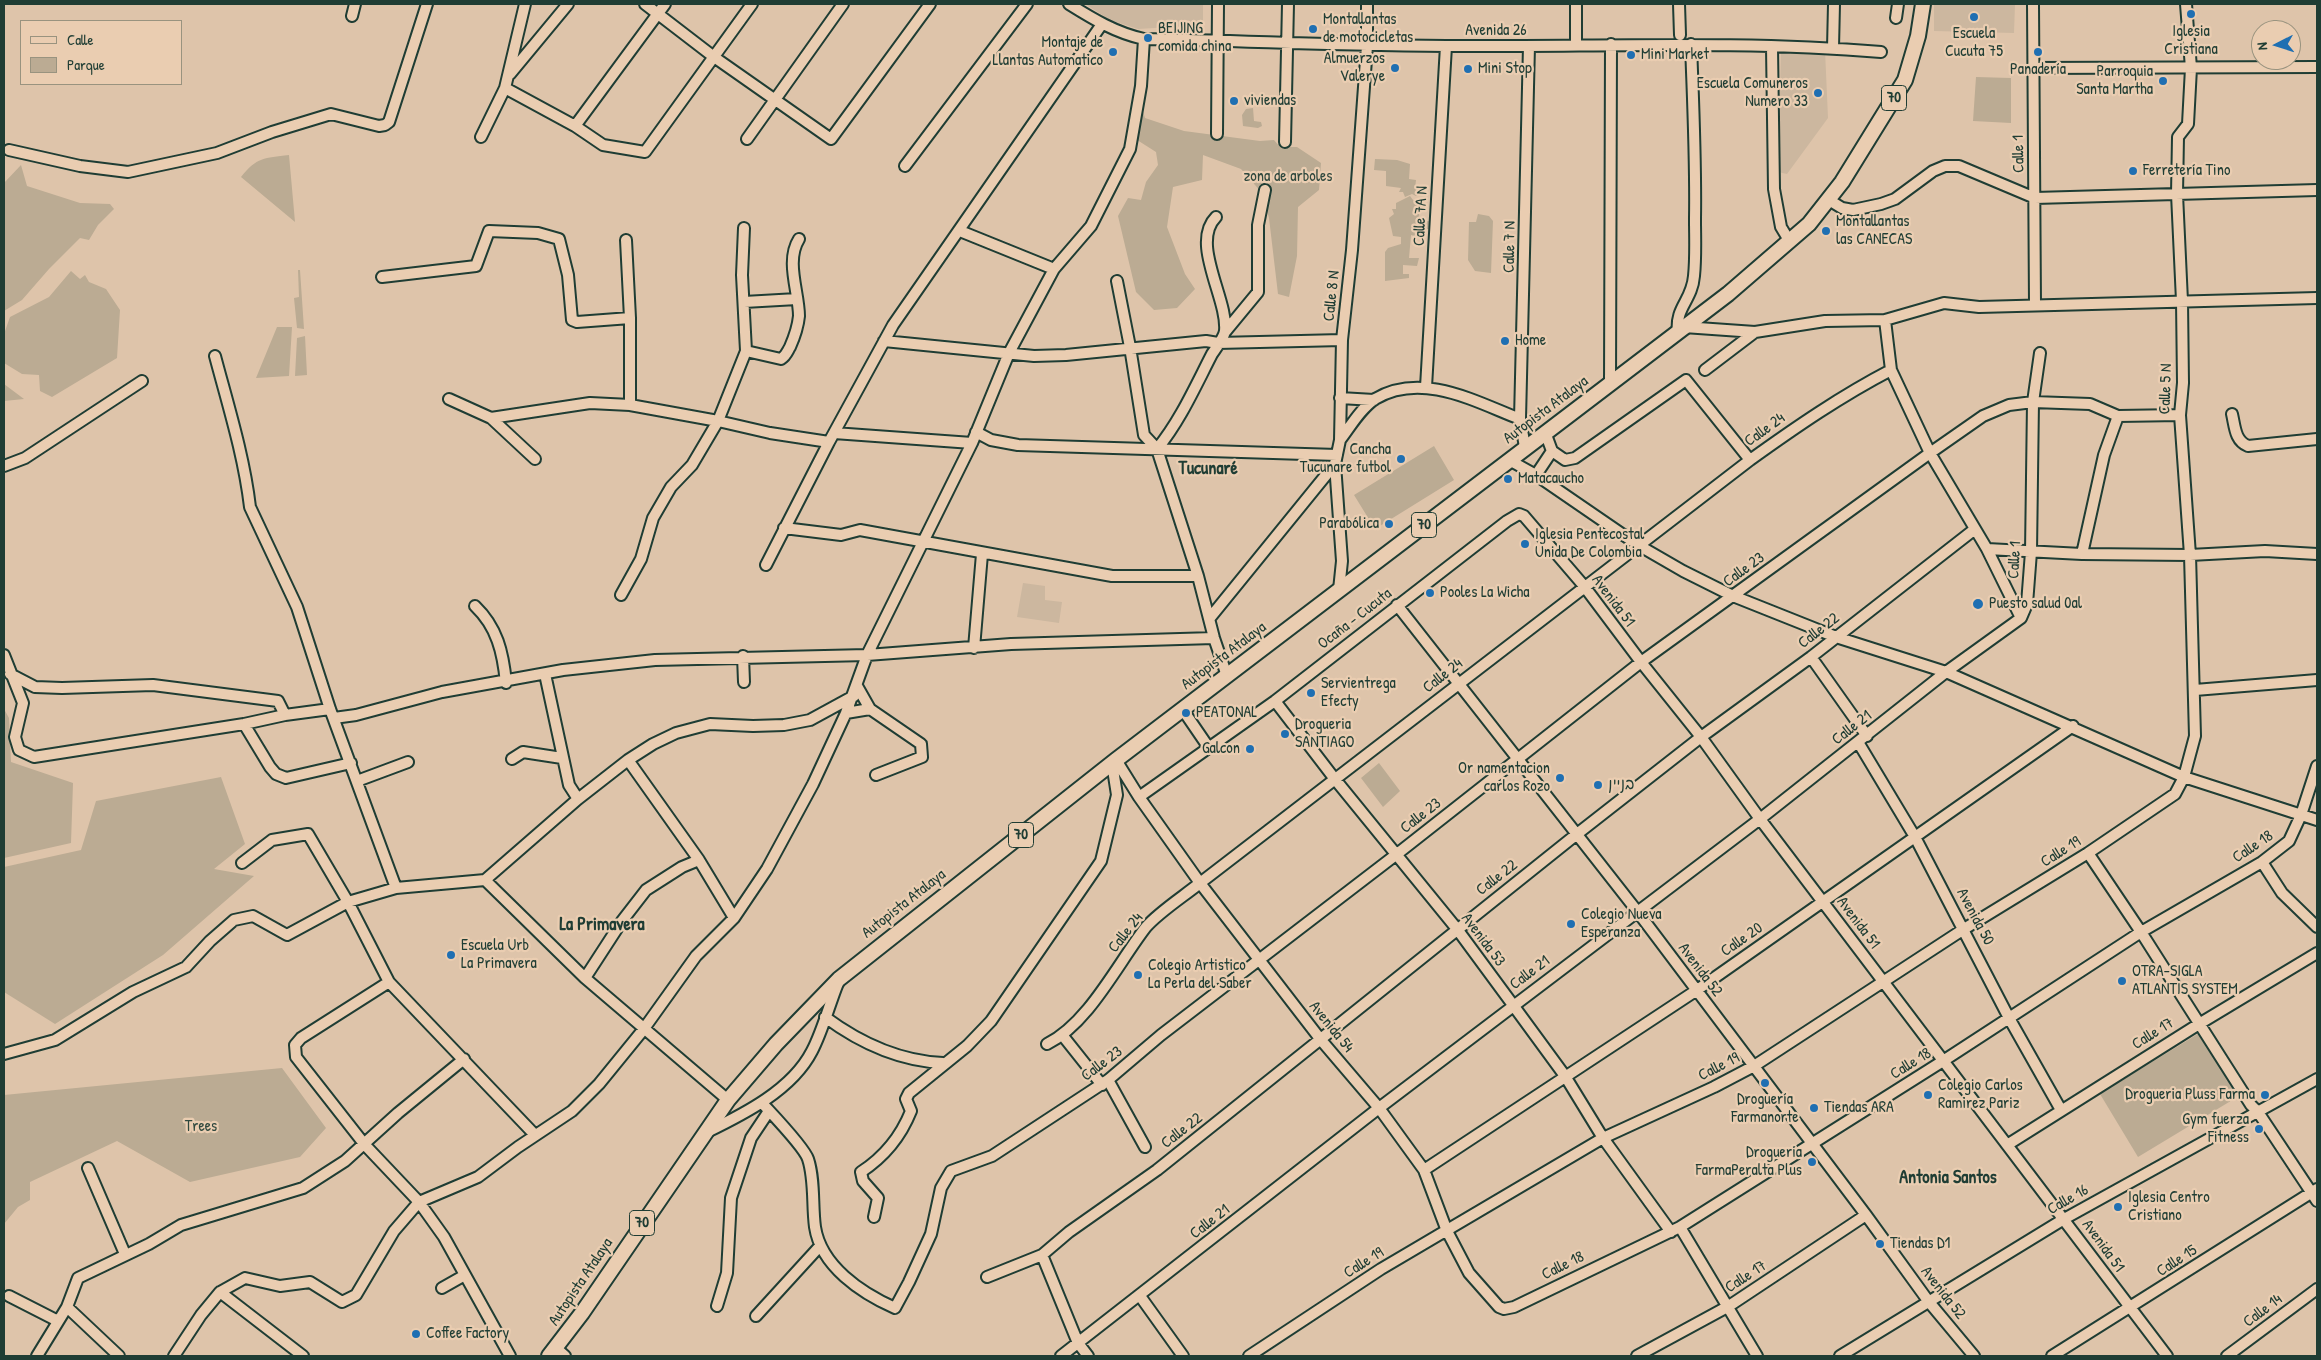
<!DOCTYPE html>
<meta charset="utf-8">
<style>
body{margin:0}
#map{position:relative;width:2321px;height:1360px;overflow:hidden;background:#dec4aa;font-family:"Patrick Hand",sans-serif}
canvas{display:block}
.frame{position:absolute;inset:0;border:5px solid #1f3d34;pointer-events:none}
.legend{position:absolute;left:20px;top:20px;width:162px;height:65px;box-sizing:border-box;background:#eacdb1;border:1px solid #99937f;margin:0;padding:6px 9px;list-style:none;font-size:15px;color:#1f3d34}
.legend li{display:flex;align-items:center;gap:10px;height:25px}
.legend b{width:25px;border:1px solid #99937f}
.north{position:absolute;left:2251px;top:20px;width:50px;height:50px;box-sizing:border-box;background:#eacdb1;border:1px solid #99937f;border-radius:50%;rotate:265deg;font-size:14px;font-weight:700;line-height:20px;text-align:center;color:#1f3d34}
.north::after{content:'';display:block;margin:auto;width:18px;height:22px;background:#1f6fb2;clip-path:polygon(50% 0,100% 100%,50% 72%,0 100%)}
</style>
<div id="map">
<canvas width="2321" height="1360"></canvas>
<div class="frame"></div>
<ul class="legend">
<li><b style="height:6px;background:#eacdb1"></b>Calle</li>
<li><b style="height:14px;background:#bbab93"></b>Parque</li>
</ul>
<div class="north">N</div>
</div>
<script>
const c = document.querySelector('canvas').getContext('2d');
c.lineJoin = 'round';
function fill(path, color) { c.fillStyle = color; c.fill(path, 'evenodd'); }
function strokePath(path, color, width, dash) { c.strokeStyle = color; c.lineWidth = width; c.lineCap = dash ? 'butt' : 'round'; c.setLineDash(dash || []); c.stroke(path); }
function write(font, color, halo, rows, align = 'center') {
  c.font = font + ' "Patrick Hand","Playpen Sans Hebrew",sans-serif'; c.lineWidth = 4.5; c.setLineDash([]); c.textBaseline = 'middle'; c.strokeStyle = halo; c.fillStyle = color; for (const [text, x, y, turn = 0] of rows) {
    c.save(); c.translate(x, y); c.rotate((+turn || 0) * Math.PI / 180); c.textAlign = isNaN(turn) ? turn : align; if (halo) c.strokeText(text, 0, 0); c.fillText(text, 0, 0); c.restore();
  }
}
const built = new Path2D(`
 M1085,4H1203V25L1138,29L1110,20Z
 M1934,4H2015L2014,33L1934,31Z
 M1825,50L1828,118L1787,174L1778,172L1781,51Z
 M1023,583L1045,586V600L1062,602L1059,623L1017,617Z`);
const green = new Path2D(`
 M1976,77L2011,78V123L1973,121Z
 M1141,105L1145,118L1184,131L1260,141L1274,140L1280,147H1297L1321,163L1319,190L1298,207L1297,256L1289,297L1278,294L1269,218L1262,193L1241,169L1203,155L1202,180L1173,187L1167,227L1185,274L1195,289L1177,308L1154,310L1136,292L1118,216L1128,198L1141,200L1146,182L1158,165L1156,152L1134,138Z
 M1253,108L1254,121L1261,122L1262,126L1258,128L1243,126L1242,115L1246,109Z
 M289,155L295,222L241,177C257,157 264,158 289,155Z
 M1375,159L1397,160L1410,164L1409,179L1416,180L1415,189H1419L1421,192L1416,196L1412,194L1405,197L1403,192H1399L1401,188L1386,186V171L1374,170Z
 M21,165L27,186L80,203L110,204L114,209L98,225L89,240L80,238L49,269L22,300L4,311V183Z
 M1410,196L1413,200H1417L1420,221H1429V229H1422V238L1411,235L1409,258H1419L1417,266L1403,265V274H1409V278L1385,281V252L1388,248L1401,244V237L1393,236L1389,218L1394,214L1392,209H1396V203Z
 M1478,214L1489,216L1493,221L1491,273L1475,271L1468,260L1469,222H1476Z
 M298,270H300L304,329L297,328L294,298L299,297Z
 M71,271L80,279L85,275L89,282L106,289L120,310L117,358L52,397L40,391L39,375L22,374L4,363V334L10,317L49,297Z
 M277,327H292L289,376L256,378Z
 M305,336L307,375L295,376L297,338Z
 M4,384L24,399L4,401Z
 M1434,446L1454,480L1375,529L1354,495Z
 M4,709L9,718L11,762L73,783L71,843L4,858Z
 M1379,763L1400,791L1383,807L1361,778Z
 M221,777L245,844L214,869L254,876L163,955L55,1024L4,992V867L81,850L96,801Z
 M2201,1032L2239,1096L2138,1157L2100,1094Z
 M282,1068L326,1128L300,1157L190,1182L117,1141L30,1182V1200L18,1207L4,1224V1095Z`);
const minor = new Path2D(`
 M645,4L714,57L831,139L930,4
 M1069,4C1093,19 1116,33 1144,39C1258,41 1371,47 1484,46C1617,46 1749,41 1881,52
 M1576,4V45
 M1679,4L1680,35
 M2033,4L2035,304
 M352,16L355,4
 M1896,18L1898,4
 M1772,47L1774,189L1781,227L1790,242
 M1833,48L1834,4
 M2032,68L2317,67
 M510,74L568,4
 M505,88L575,126L603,145L645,152L752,4
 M575,126L665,4
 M1217,134L1218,4
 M481,137L505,88L525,4
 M747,139L843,4
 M1285,142L1288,4
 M9,150L80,166L128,172L217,153L272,132L331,114L379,126L385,125L389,122L427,4
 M905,166L1027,4
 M1829,200L1842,208L1853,210L1881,204L1895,199L1933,171L1945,166H1959L2035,198L2317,190
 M960,231L1054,269
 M626,240L630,318V405
 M382,277L476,266L489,231L538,233L559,239L568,275L572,320L577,322L630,318
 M1117,281L1130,347L1144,435L1157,449L1198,576L1214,638L1227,676
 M744,302L797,299
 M1885,320L1891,370L1930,453L1987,549L2021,618
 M1684,327L1755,332L1825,321L1885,320L1944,303L1979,307L2317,298
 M1225,332L1258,292V225L1265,190
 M1678,332C1675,307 1692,301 1694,276C1696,257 1695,237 1695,219C1696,160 1693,102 1691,44
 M884,341L1034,356L1066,355L1206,341L1218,343L1342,340
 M746,351L781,359C786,356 787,352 790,347C794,338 798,326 799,316C799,292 785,261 799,239
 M215,356C228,405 244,456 250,507L297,607L330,709L396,888
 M1705,370L1755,332
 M1610,384L1611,44
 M1426,387L1446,46
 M1340,398L1374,400
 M449,399L491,418L535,459
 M2232,414C2235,427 2235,441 2248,446L2317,439
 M491,418L590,403L630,405L718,421L770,433L829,442
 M976,432L991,440L1018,445L1337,455
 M1545,432L1552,451L1565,460L1575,458L1686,380L1750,460
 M834,433L972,443
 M1340,440C1350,427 1361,408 1375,399C1422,371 1476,402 1520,419
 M1525,447L1520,419L1529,46
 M1157,449C1180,421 1195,387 1212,354C1216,348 1224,338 1225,331C1228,299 1190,243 1216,217
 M1509,460L1536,475L1638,545L1683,571L1733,596L1836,637L1946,672L2184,777L2317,820
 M4,466L25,458L142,381
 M1536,475L1552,451
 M784,528L841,535L860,530L1112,576H1198
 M1987,549L2082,554L2190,555L2265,551L2317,554
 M2082,554L2104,455L2118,416
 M766,565L829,442L893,325L1102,24
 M1339,590L1342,561L1335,464L1340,440L1342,340L1352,250L1367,46V4
 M621,595L641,559L653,518L671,487L692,465L718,421L746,351L742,275L744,228
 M1397,605L1637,911L1866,1215L1929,1302L1974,1356
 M475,606C497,627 503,652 506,683
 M2021,618L2027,604L2031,552L2033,402L2040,353
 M1209,619L1335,464
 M974,648L982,554
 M4,655L23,703L15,737L19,750L34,757L244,724L285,715L330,709
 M743,656L744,682
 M1811,657L1867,736
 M10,674L35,687L62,688L153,685L278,701L285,715
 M545,674L569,785L578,799
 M857,686L870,709
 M2195,690L2317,680
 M1275,701L1334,778L1457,929L1513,1005L1565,1076L1603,1138L1671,1232
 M1183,710L1209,748
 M846,713L870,709L921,744L922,757L876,775
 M334,718L356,715L442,692L563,670L655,660L867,655L1011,644L1214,638
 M244,724L270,767L276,774L286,778L351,763
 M1858,742L1915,837L2009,1018L2061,1110
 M512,759L523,752L562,758
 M628,760L699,860L734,918
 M1116,760L1139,797L1200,883L1321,1040L1379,1108L1424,1170L1447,1231L1469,1273L1499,1307L1504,1309L1514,1307L1680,1227L1943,1061L2141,932L2262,862L2289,841L2301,815L2317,766
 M357,781L408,762
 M1139,797L1275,701L1507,521L1519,514L1524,516L1584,586L1641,662L1701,737L1760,819L2167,1356
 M2088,853L2141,932L2251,1105L2258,1112L2317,1201
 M2262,862L2282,893L2317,927
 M242,863L272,840L308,834L348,902L389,982L535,1135
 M485,880L585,978L728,1100
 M585,978L622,921L646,890L682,867L699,860
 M389,982L301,1038L295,1045L296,1057L365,1145L419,1202L444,1237L510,1356
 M825,1017C860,1043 899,1061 943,1063
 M1063,1036L1102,1085
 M1047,1044C1089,1023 1118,963 1146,927C1159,912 1184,896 1200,883L1750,460C1796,427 1841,396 1891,370
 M4,1054L55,1040L133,992L186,967L210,941L234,920L253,916L287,935L348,902L396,888L485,880L578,799L628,760L653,744L676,733L710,724L753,726L784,725L810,720L854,696
 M1108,1080L1145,1147
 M762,1103C772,1114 804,1147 808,1159C815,1180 812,1205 815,1227C821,1266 861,1293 895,1308L909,1282L931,1234L941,1188L951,1171L992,1156L1108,1080L1161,1035L1397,854L1641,662L1930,453L1983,416L2009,405L2033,402L2090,404L2118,416L2180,415
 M707,1132C744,1114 792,1090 812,1051C823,1030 829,1005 838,983
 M2007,1145L2199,1024L2317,953
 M88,1168L125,1254
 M1424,1170L1697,990L2073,726
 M874,1217L878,1198L863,1181L861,1172C884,1157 901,1136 911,1111L906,1099L909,1093L967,1046L991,1021L1101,861L1117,795L1112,763
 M1680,1227L1757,1356
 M1042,1255L1078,1343L1088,1356
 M987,1277L1042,1255L1069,1232L1157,1170L1577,834L1701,737L1811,657L1975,529
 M442,1288L465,1275
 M220,1292L303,1356
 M9,1296L58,1321
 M1140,1296L1183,1356
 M717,1306L727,1273L731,1198L751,1138L769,1111
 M67,1307L119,1356
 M756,1316L820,1246
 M556,1348L565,1356
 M37,1356L67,1307L78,1278L149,1244L181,1225L303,1188L345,1161L398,1113L464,1059
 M174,1356L201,1315L220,1292L245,1278L280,1286L310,1282L342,1302L356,1295L394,1231L419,1202L478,1177L518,1147L572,1111L599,1084L643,1030L696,956L734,918L767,869L813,784L846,713L867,655L972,443L1009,353L1054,269L1091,226L1130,149L1141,86L1144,39
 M1061,1356L1379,1108L1760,819L1946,672L2021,618
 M1249,1356L1381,1269L1603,1138L1714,1087L1754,1066L1964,929L2088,853L2175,794L2184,777L2195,736L2190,555L2180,415L2183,383L2182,301L2177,194L2178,137L2188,124L2191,68L2186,4
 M1637,1356L1729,1306L1866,1215
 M1840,1356L2064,1219L2317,1079
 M2052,1356L2317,1189
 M2227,1356L2317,1289`);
const major = new Path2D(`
 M549,1356L582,1313L728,1100L776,1044L839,979L1116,760L1728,294L1809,224L1842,182L1905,80L1918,36L1923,4`);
const markers = [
 [2191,14,5,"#1f6fb2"],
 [1974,17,5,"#1f6fb2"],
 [1313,29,5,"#1f6fb2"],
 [1148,38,5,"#1f6fb2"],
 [1113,52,5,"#1f6fb2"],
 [2038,52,5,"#1f6fb2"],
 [1631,55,5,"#1f6fb2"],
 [1395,68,5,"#1f6fb2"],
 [1468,69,5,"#1f6fb2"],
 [2163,81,5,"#1f6fb2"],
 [1818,93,5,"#1f6fb2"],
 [1234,101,5,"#1f6fb2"],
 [2133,171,5,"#1f6fb2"],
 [1826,231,5,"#1f6fb2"],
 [1505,341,5,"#1f6fb2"],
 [1401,459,5,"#1f6fb2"],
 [1508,479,5,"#1f6fb2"],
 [1389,524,5,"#1f6fb2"],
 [1525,544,5,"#1f6fb2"],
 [1430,593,5,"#1f6fb2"],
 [1978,604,6,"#1f6fb2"],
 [1311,693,5,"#1f6fb2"],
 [1186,713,5,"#1f6fb2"],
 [1285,734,5,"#1f6fb2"],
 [1250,749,5,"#1f6fb2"],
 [1560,778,5,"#1f6fb2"],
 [1598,785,5,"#1f6fb2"],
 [1571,924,5,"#1f6fb2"],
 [451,955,5,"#1f6fb2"],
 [1138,975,5,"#1f6fb2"],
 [2122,981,5,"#1f6fb2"],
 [1765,1083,5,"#1f6fb2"],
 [1928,1095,5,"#1f6fb2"],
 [2265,1095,5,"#1f6fb2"],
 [1814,1108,5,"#1f6fb2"],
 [2259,1129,5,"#1f6fb2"],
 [1812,1162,5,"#1f6fb2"],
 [2118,1207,5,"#1f6fb2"],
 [1880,1244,5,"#1f6fb2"],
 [416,1334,5,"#1f6fb2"]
];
const shields = [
 [1894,98,25],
 [1424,525,25],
 [1021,835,25],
 [642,1223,25]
];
const shieldNames = [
 ["70",1894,98],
 ["70",1424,525],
 ["70",1021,835],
 ["70",642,1223]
];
const poiNames = [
 ["Montallantas",1323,20],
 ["de motocicletas",1323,38],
 ["BEIJING",1158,29],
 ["comida china",1158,47],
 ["Iglesia",2191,32,"center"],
 ["Cristiana",2191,50,"center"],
 ["Escuela",1974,34,"center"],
 ["Cucuta 75",1974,52,"center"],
 ["Montaje de",1103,43,"right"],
 ["Llantas Automatico",1103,61,"right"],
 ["Mini Market",1641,55],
 ["Almuerzos",1385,59,"right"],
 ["Valerye",1385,77,"right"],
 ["Mini Stop",1478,69],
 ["Panadería",2038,70,"center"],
 ["Parroquia",2153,72,"right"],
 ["Santa Martha",2153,90,"right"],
 ["Escuela Comuneros",1808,84,"right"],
 ["Numero 33",1808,102,"right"],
 ["viviendas",1244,101],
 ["Ferretería Tino",2143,171],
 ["Montallantas",1836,222],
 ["las CANECAS",1836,240],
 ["Home",1515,341],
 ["Cancha",1391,450,"right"],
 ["Tucunare futbol",1391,468,"right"],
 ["Matacaucho",1518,479],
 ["Parabólica",1379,524,"right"],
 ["Iglesia Pentecostal",1535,535],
 ["Unida De Colombia",1535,553],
 ["Pooles La Wicha",1440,593],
 ["Puesto salud 0al",1989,604],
 ["Servientrega",1321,684],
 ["Efecty",1321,702],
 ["PEATONAL",1196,713],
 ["Drogueria",1295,725],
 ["SANTIAGO",1295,743],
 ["Galcon",1240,749,"right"],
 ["Or namentacion",1550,769,"right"],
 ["carlos Rozo",1550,787,"right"],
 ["בניין",1608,785],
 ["Colegio Nueva",1581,915],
 ["Esperanza",1581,933],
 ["Escuela Urb",461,946],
 ["La Primavera",461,964],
 ["Colegio Artistico",1148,966],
 ["La Perla del Saber",1148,984],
 ["OTRA-SIGLA",2132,972],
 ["ATLANTIS SYSTEM",2132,990],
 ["Colegio Carlos",1938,1086],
 ["Ramirez Pariz",1938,1104],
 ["Drogueria Pluss Farma",2255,1095,"right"],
 ["Droguería",1765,1100,"center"],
 ["Farmanorte",1765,1118,"center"],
 ["Tiendas ARA",1824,1108],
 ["Gym fuerza",2249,1120,"right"],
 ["Fitness",2249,1138,"right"],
 ["Drogueria",1802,1153,"right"],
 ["FarmaPeralta Plus",1802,1171,"right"],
 ["Iglesia Centro",2128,1198],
 ["Cristiano",2128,1216],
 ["Tiendas D1",1890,1244],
 ["Coffee Factory",426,1334]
];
const streetNames = [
 ["Avenida 26",1496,31],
 ["Calle 1",2019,154,-91],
 ["Calle 7A N",1421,216,-87],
 ["Calle 7 N",1510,247,-89],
 ["Calle 8 N",1332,296,-84],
 ["Calle 5 N",2166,389,-88],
 ["Autopista Atalaya",1546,410,-37],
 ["Calle 24",1765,430,-36],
 ["Calle 1",2015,560,-87],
 ["Calle 23",1744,570,-36],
 ["Avenida 51",1613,601,53],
 ["Ocaña - Cucuta",1355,619,-38],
 ["Calle 22",1819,631,-38],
 ["Autopista Atalaya",1224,656,-37],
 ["Calle 24",1443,676,-38],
 ["Calle 21",1852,728,-38],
 ["Calle 23",1421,816,-38],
 ["Calle 18",2253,847,-34],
 ["Calle 19",2061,852,-32],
 ["Calle 22",1497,878,-38],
 ["Autopista Atalaya",904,904,-38],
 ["Avenida 50",1975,917,62],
 ["Avenida 51",1858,923,53],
 ["Calle 24",1126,933,-52],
 ["Avenida 53",1483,940,53],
 ["Calle 20",1742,940,-35],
 ["Avenida 52",1700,970,53],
 ["Calle 21",1530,973,-37],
 ["Avenida 54",1331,1027,51],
 ["Calle 17",2153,1034,-32],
 ["Calle 23",1102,1064,-37],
 ["Calle 18",1911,1064,-32],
 ["Calle 19",1719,1067,-27],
 ["Calle 22",1182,1131,-38],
 ["Calle 16",2068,1200,-30],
 ["Calle 21",1210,1222,-38],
 ["Avenida 51",2103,1246,54],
 ["Calle 15",2177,1261,-33],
 ["Calle 19",1364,1263,-32],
 ["Calle 18",1563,1266,-26],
 ["Calle 17",1746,1277,-33],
 ["Autopista Atalaya",581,1282,-56],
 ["Avenida 52",1943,1293,52],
 ["Calle 14",2263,1311,-37]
];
const parkNames = [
 ["zona de arboles",1288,177],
 ["Trees",201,1127]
];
const neighbourhoodNames = [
 ["Tucunaré",1208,469],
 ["La Primavera",602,925],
 ["Antonia Santos",1948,1178]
];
fill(built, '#ccb79f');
fill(green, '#bbab93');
strokePath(minor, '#1f3d34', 14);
strokePath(major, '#1f3d34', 18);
strokePath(minor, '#eacdb1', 10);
strokePath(major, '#eacdb1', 14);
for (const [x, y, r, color] of markers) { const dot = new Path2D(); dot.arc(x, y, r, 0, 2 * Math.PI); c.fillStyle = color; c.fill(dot); strokePath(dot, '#eacdb1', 2); }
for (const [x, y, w] of shields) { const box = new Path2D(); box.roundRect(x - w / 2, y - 12.5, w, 25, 4); c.fillStyle = '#eacdb1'; c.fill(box); strokePath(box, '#1f3d34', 1); }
write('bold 15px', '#1f3d34', null, shieldNames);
write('16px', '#1f3d34', '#eacdb1', poiNames, 'left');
write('16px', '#1f3d34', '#eacdb1', streetNames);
write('16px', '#2f483e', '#eacdb1', parkNames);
write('bold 18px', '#1f3d34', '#eacdb1', neighbourhoodNames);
</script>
